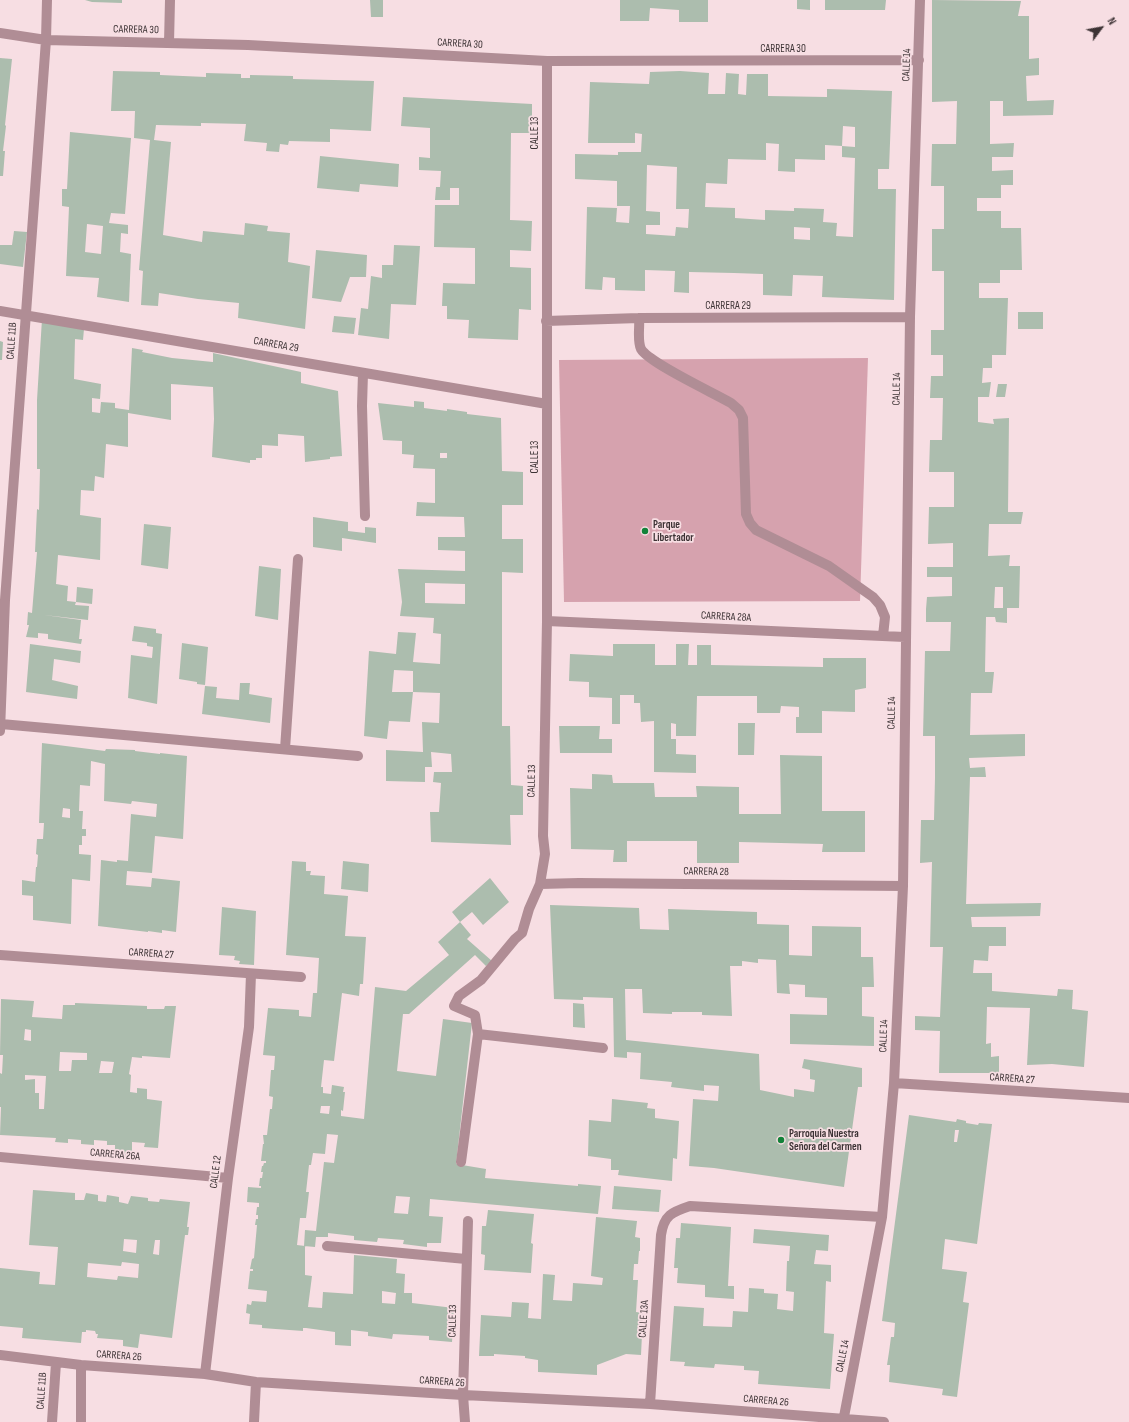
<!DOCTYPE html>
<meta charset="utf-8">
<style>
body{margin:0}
#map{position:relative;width:1129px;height:1422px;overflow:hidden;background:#f7dee3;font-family:"Sofia Sans Condensed",sans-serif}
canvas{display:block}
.north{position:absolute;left:1081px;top:8px;width:40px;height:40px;-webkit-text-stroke:3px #f7dee3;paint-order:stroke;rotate:58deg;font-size:11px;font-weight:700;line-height:16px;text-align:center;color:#3d3335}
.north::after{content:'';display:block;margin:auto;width:14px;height:18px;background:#3d3335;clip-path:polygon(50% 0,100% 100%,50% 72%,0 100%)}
</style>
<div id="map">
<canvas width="1129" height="1422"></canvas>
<div class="north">N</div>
</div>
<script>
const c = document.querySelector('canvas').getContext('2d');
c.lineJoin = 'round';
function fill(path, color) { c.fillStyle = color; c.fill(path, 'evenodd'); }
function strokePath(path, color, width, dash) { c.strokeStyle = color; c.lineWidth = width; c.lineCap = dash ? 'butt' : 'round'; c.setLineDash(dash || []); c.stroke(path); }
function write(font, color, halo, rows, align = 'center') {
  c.font = font + ' "Sofia Sans Condensed",sans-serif'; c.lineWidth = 3.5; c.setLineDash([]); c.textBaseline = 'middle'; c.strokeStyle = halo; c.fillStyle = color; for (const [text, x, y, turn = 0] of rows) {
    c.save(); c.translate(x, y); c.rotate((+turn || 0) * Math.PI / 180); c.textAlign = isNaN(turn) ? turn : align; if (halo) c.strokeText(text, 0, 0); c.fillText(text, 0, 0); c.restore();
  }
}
const green = new Path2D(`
 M868,358L860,601L564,602L559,360Z`);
const building = new Path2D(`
 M85,0H122V3L92,2Z
 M370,0H383V17H371Z
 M620,0H708V22H679V10L650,8L649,21H620Z
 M797,0H810V10L797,9Z
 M825,0H886L885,10H825Z
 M932,0L1021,1L1018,16H1029V59L1039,58V75L1026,76L1027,101L1054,100L1053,115L1003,116V101H990V144L1014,143L1013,157H992V171L1013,170V185H1001V198H977V211H1001V228H1021L1022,270H1000V283H979V298H1008L1006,355H992V368H983L982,383L991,382L989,397H978V422L994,424L993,419L1009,418L1008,512H1023L1021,524H989L988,556L1010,555L1009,566H1020L1019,608H1007V623L996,622L995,617H986L985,672H994L992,693H971L970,735L1025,734V756L969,758L970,768L985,767L986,777H970L966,904L1041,903L1040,916L971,917L972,927H1006V946H989L988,961L974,960L973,973H992V991L1057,996L1058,989L1073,990L1072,1009L1088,1011L1084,1067L1052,1064L1027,1065L1030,1008L987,1007L986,1044L991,1043V1057L999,1056V1073H939L940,1031L915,1030V1016L940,1017L943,947H930L932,862L920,863L921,820H934L935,778V736H923L925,651H950L951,622H926V609L927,597L952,596V577H927V567H953V543L928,544L929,507H954V472H929L930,440H942L943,398H930L931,376H943V355H931V330H944V271H932V229H944V186H931L932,144H956L957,101L932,102ZM995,587H1003V608H994Z
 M0,58L12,59L5,125L6,126L3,151H5L3,176H0Z
 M113,71L160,72V75L206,77V73L241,74V78H250V75L293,76V79L374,81L371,131L330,129V142L289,141L288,145L280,144L279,152L266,151L267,143L244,141L246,124L201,123V126L156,125L154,140L171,142L163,235L202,242L203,231L244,235L245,223L268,226L267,231L290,233L288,262L310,266L305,329L238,318L239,303L198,299L159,293L158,306L141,305L143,271L139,270L150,140L134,138L135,111H111Z
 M680,71L709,73L708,94H725L726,73L739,74L738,94L746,95L747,74H768V96L827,97V89L892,91L889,169H878V189H896L894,300L822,297L823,276L793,275L792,296L763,295V274L734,273L689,272V293L674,292L675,271L645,270V291L615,290V278L603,277L602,290L585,289L587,207L617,208L616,222L629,223L630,206H617V181L575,179V154L618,155V152H641L642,134L635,133V143H588L590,82L649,84L650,72ZM843,126L855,127V147L842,146ZM766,143L779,144L778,171L795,172V159L825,160V145L842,146V157L855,158L853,237L836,236L837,223L823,222L824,209L794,208V211L765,210V220L735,218V208L705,207L706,183L727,184L728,159L766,160ZM647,165L677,167L676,209H689L688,228L676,227L675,236L646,234V225H660V212L646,211ZM794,227L810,228V240L794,239Z
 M403,97L532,104V133H511L510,220L532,221L531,251L510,250V267L531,268V310L519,309L518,340L468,338L469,320L447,319V306H442L443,283L475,284V248L434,247L435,205H459V188H450V200H435L436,187H440L441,171L419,170V157L430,158V128L401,126Z
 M70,132L131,138L125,214L111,213L109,223L128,225V234L121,233L120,252L131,254L129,302L97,297L99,278L66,276L69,207L62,206V189H67ZM87,224L103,226L101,254L85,252Z
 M320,156L399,164L398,187L360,184L359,192L317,188Z
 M14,231L27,232L23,267L0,264V245H12Z
 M394,245L420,246L416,305L391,304L389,339L358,335L361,308L368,309L371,276L382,278V265H393Z
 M316,250L367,255L366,277H350L341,302L312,298Z
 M1018,312H1043V329H1018Z
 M334,316L356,318L354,334L332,332Z
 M42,319L84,329L83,340L75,339L74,379L101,384L100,399L92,398V412L100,413L101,402L115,403V408L129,410L132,348L143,350L142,352L172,358L213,362V353L301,372V383L338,391L342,456L330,457V459L305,462L304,436L278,434V446L262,445V458H256V460H250V463L212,457L214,419L213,387L171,384V420L128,413V447L106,444L104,478L95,476L94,491L81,490L80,515L101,518L100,560L58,555L56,584L68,586L67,601L76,602L75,605L89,606L88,620L44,615L81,620L79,639H82L81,644L48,639V634L38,633V638L26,637L29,625H27L28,612L32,613L37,552H35L37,509L39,510L40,469H37V400Z
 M0,341L3,342L2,360H0Z
 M998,384H1007L1005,397H996Z
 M414,401L424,402V408L447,411V409L467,412V414L501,418L502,471L523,472V505H502V539H523V573L502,572V726H510L511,785L523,786V815H510L511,845L431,842L430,812H439L441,783L433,782L434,772H452L451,754L431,752L432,767H425V782L386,781V750L423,752L422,722L439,723L440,693L413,692V671L394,670L392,692H413L410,722L389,721L387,739L364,736L369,651L396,654L398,632L416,633L413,662L440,664L441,634L433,633L434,618L400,616L402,602L398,569L465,571V551L438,550V537H465L464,517L416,516L417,502L435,503V469L413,468L414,455L402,454V441L383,440L378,403L414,407ZM440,453H447V458H440ZM425,583L465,584V604L425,603Z
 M313,517L348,522V531L365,533V527L376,528V543L342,538V551L313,547Z
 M144,524L171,527L168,569L141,565Z
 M259,566L281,569L278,620L255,616Z
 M77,587L93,589L92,604L76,602Z
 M134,626L156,629V633L162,634L157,704L128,698L131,655L152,658L153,647L147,646V643L132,641Z
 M182,643L208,647L205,685L197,684V682L179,679Z
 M30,644L81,651L80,663L54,659L52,680L78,686L77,699L26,692Z
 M613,644H655V665H676V644H689L688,665H697V645H711V665L823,667V658H866V688L855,690V712L822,711V733H796V717H799V707L781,706L780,713H757V696H697L696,736H676V724L671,723V739H676V754L696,755V773L654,772V721L641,722L640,703H634V695H620V724H612V698L589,697V682L569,681L570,654L613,656Z
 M240,683H250L249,694L272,698L270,723L202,714L205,686L217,687L216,698L239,700Z
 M738,723H755L754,755H738Z
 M559,726H600L599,739H612V753H560Z
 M42,743L105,751L106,749L135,750V751L160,754V753L187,756L183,839L155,836L152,873L127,871L126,885L151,887L152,878L180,881L176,932L162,930V933L148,931V932L98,926L101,860L117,862V860L128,861L131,814L156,817L157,804L132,801L131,804L104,801L105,764L91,761L90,786L80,785L79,811H83L82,829H86V836H82V845H79V854L91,855L90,881L72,879L71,924L33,920V896L22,895V880L35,882L36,867H37L38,855L36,854L37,839H43L44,823H39ZM63,808L70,809V818L62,817Z
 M780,755L822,756V811H865V852H822L823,844L739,842V863H697V841H627V862H613L614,850L571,849L570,788L592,789V774L612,775L613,783H654L655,797H697L696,786L739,787V814H781Z
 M292,861L306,862V871H311L310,875L325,876L324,894L348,896L345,936L366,937L363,984H360L359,996L342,993L334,1061L324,1060L321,1087H323V1093L331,1094L332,1085L344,1087L343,1092H345L343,1111L341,1110V1116L364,1119L375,987L406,991L449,955L438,942L460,922L452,912L490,878L509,902L483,925L472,912L460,922L471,935L467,939L492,961L486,966L475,955L409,1014H403L397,1071L436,1076L443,1019L472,1023L456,1164L486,1169L485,1178L578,1186V1184L601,1186L598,1214L430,1199L429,1216L443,1217L441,1243H427V1247L403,1244L404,1240L378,1238L377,1242L354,1240V1236L328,1233V1237H316L315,1247L304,1246L305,1230L316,1231L324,1162L334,1163L338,1135L327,1134L325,1154L313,1153L311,1165H309L306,1192H309L306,1218H300L297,1245L305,1246V1275L312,1276L308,1307L322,1308L323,1292L353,1294L354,1255L397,1259L396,1273L405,1274L404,1293H412V1303L454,1308L452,1342L429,1340V1336L393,1334L392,1339L368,1336V1332L351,1330V1346L335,1345V1332L306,1328H303V1331L262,1328V1325L249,1324L250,1314L246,1313L247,1304L251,1305L252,1301L266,1302L267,1291L248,1289L250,1271H253V1269H250L252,1259L254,1258L257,1225H255L256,1219H258V1215H256L257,1207H259V1203L247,1202L248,1187L261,1188V1186H259L260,1178H262L263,1172H261L262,1166H263L264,1163H266V1161H261L263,1144H264L263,1135H267L270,1109H272L273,1097L269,1096L271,1070H274L275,1056L263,1055L268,1008L299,1010V1016L311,1017L313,993H317L319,958L286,955ZM321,1106H330L329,1114L320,1113ZM396,1196L410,1197L408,1214L394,1213ZM382,1291L396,1293L395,1304L382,1303Z
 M343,861L369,864L368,892L341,889Z
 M550,905L639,908L640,929L669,930L668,909L757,912V924L789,925V955L812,956V926L861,927V957H873L874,987H862V1016L874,1017V1046L790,1044V1014L827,1015V998L805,997V985L789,984L790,994L777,993L776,960L758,959V963L742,961V966H730L732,1016L702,1015V1012H672V1014L643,1013L642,989H625L626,1040L759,1054L760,1090L794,1097V1089L814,1092L815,1080L810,1079V1070L802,1068L804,1059L862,1068V1087H858L844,1187L714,1168L689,1166L693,1099L718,1101L719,1086L704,1085V1091L671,1087L672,1082L640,1079L641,1053L627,1052V1058L614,1057L613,998L583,997V1000L554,999Z
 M222,907L256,911L254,965L239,964L240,961L234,960L235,956L219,955Z
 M1,999L34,1001L32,1017L62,1019L63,1005H75V1003L147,1006V1009H164L165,1006H176L170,1058L142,1056V1058L132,1057L129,1074L131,1075L130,1092L137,1093V1088L147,1089V1099L162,1101L158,1148L144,1147L145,1143L132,1142V1156L115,1155V1145H107V1141L94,1140V1145L81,1144V1140L68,1139V1143L55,1142L56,1138L0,1135L1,1107H0V1073L2,1074L3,1055H0ZM25,1029L31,1030V1041L24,1040ZM60,1052L87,1053V1060H72L71,1071H59ZM101,1061L114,1062L112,1073H99ZM25,1075L46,1076L44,1109H39V1093H35V1079L25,1080Z
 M573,1003L584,1004L585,1028L573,1027Z
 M612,1099L648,1103L647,1108L655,1109V1118L679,1121L677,1159L673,1158L672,1181L618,1175L619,1170H611V1159L588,1156L589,1120L611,1122Z
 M909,1115L956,1122L957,1119L966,1121V1123L978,1125L979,1123L992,1124L977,1244L945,1239L942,1269L967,1272L963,1302L969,1303L957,1397L942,1395L943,1389L889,1382L890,1365H887L889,1352L891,1337H894L895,1323L882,1321ZM955,1130H959L957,1142H954Z
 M614,1186L661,1190L659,1212L612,1209Z
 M33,1190L75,1193V1200H84L86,1193L98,1195V1201L106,1202L107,1195L119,1197V1202L128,1204L131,1196L148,1198V1201L159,1202L160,1199L190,1202L187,1227H189L188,1235H185L172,1338L140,1334L138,1348L123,1346V1340L97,1338L98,1334H96L95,1331L86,1330V1332H82L81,1343L22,1338L23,1328L0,1326V1268L40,1272L39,1284L55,1285L58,1247L29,1245ZM124,1239L137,1240L136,1253L123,1251ZM155,1240H160L159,1255L153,1254ZM122,1262L139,1264L138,1278L118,1276L117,1280L87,1277L88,1263L121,1266Z
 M488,1210L534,1214L531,1243L533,1244L531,1273L484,1270L485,1255L481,1254L482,1226H486Z
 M596,1217L637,1221L635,1237L640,1238V1251H639L638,1264H634L633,1280H638L636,1312L643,1313L641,1355L626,1354L597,1365V1375L538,1372V1360L525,1358V1356L494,1354V1356H479L481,1315L511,1317L512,1302L529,1303L528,1318L541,1319L543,1274L555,1275L553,1300L572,1301L573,1283L602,1285L603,1278L591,1276Z
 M681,1223L731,1227L728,1286H734V1299L705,1297V1285L677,1283L678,1268H674L676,1238H680Z
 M754,1229L829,1235L828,1251L816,1250L814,1264L831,1265V1282L826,1281L824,1333L834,1334L830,1389L758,1384L759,1371L744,1370V1366L715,1364L714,1368L684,1366L685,1362L670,1361L674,1306L704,1308L703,1326L732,1327L733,1311L748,1312L749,1288L764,1289V1293L778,1294L777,1309L793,1311L794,1292L786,1291L787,1261H789L790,1246L753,1243Z`);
const minor = new Path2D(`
 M0,33L46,40L248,45L547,61L919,60
 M169,43L170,0
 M547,61V621L543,836L545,854L540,884L579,883L903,886
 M0,311L547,404
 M639,318C640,328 637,340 641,349C649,363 714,393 731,403L739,410L743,418L746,514L750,523L756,530L829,566L873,597L880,605L885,617L883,636
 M546,321L639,318L910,317
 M363,373L362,406L365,516
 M547,621L905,637
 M1,724L358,756
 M0,731L5,600L46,40L47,0
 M285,749L298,559
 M0,955L301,977
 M478,1034L603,1048
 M894,1083L1129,1098
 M0,1157L228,1178
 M461,1162L478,1034L475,1015L454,1006L459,996L481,980L515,939L522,933L529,909L540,884
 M327,1246L466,1259
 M0,1355L81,1365L205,1374L256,1382L463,1395L650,1404L884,1422
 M205,1374L228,1178L249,1027L251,974
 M650,1404L661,1235C664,1215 672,1212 690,1206L882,1217
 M52,1422L56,1363
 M81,1422V1365
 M254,1422L256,1382
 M465,1422L463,1395L468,1221
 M843,1422L882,1217L894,1083L903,886L910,317L920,0`);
const markers = [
 [645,531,4,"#128239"],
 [781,1140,4,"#128239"]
];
const streetNames = [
 ["CARRERA 30",136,30,1],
 ["CARRERA 30",460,44,3],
 ["CARRERA 30",783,49],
 ["CALLE 14",907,65,-88],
 ["CALLE 13",535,133,-90],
 ["CARRERA 29",728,306],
 ["CALLE 11B",12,341,-86],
 ["CARRERA 29",276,345,10],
 ["CALLE 14",897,389,-89],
 ["CALLE 13",535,457,-90],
 ["CARRERA 28A",726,617,3],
 ["CALLE 14",892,713,-89],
 ["CALLE 13",532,781,-89],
 ["CARRERA 28",706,872,1],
 ["CARRERA 27",151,954,4],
 ["CALLE 14",884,1036,-88],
 ["CARRERA 27",1012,1079,4],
 ["CARRERA 26A",115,1155,5],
 ["CALLE 12",216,1172,-83],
 ["CALLE 13A",644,1319,-86],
 ["CALLE 13",453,1321,-89],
 ["CARRERA 26",119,1356,4],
 ["CALLE 14",843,1356,-79],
 ["CARRERA 26",442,1382,4],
 ["CALLE 11B",42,1391,-86],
 ["CARRERA 26",766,1401,5]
];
const poiNames = [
 ["Parque",653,525],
 ["Libertador",653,538],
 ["Parroquia Nuestra",789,1134],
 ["Señora del Carmen",789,1147]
];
fill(green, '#d6a2ae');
fill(building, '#acbdae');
strokePath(minor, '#b08d95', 10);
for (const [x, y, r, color] of markers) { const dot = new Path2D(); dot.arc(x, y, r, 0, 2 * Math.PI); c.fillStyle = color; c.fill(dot); strokePath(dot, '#f7dee3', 1.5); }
write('11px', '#3d3335', '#f7dee3', streetNames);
write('bold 11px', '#3d3335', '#f7dee3', poiNames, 'left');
</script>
